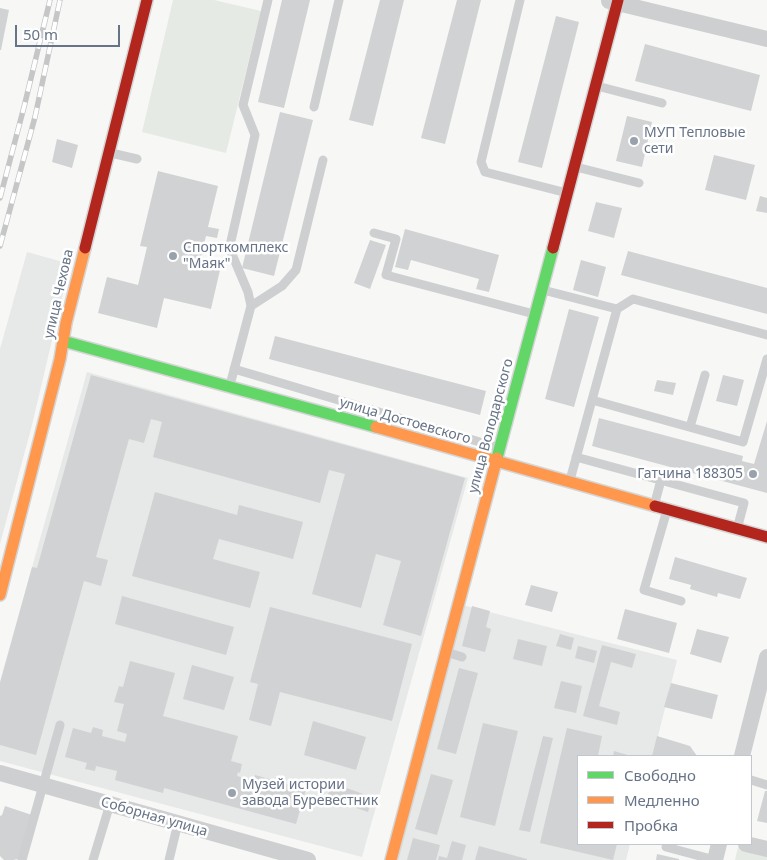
<!DOCTYPE html>
<meta charset="utf-8">
<style>
body{margin:0}
#map{position:relative;width:767px;height:860px;overflow:hidden;background:#f7f7f6;font-family:"Noto Sans",sans-serif}
canvas{display:block}
.legend{position:absolute;left:577px;top:755px;width:175px;height:90px;box-sizing:border-box;background:#fff;border:1px solid #c2c7cf;margin:0;padding:6px 9px;list-style:none;font-size:15px;color:#677386}
.legend li{display:flex;align-items:center;gap:10px;height:25px}
.legend b{width:25px;border:1px solid #c2c7cf}
.scale{position:absolute;left:15px;top:25px;width:105px;height:22px;box-sizing:border-box;border:2px solid #677386;border-top:0;padding-left:6px;font-size:15px;line-height:18px;white-space:nowrap;color:#677386;-webkit-text-stroke:4px #fff;paint-order:stroke}
</style>
<div id="map">
<canvas width="767" height="860"></canvas>
<ul class="legend">
<li><b style="height:6px;background:#63d668"></b>Свободно</li>
<li><b style="height:6px;background:#ff974d"></b>Медленно</li>
<li><b style="height:6px;background:#b3261e"></b>Пробка</li>
</ul>
<div class="scale">50 m</div>
</div>
<script>
const c = document.querySelector('canvas').getContext('2d');
c.lineJoin = 'round';
function fill(path, color) { c.fillStyle = color; c.fill(path, 'evenodd'); }
function strokePath(path, color, width, dash) { c.strokeStyle = color; c.lineWidth = width; c.lineCap = dash ? 'butt' : 'round'; c.setLineDash(dash || []); c.stroke(path); }
function write(font, color, halo, rows, align = 'center') {
  c.font = font + ' "Noto Sans",sans-serif'; c.lineWidth = 5; c.setLineDash([]); c.textBaseline = 'middle'; c.strokeStyle = halo; c.fillStyle = color; for (const [text, x, y, turn = 0] of rows) {
    c.save(); c.translate(x, y); c.rotate((+turn || 0) * Math.PI / 180); c.textAlign = isNaN(turn) ? turn : align; if (halo) c.strokeText(text, 0, 0); c.fillText(text, 0, 0); c.restore();
  }
}
const built = new Path2D(`
 M27,252L70,264L32,425L0,544V349Z
 M87,372L468,478L362,857L0,761V681Z
 M462,605L677,660L653,756H578V844H630L626,860H397Z`);
const green = new Path2D(`
 M173,0H214L261,11L226,153L142,132Z
 M738,847L767,855V860H735Z`);
const building = new Path2D(`
 M282,0H310L284,108L258,102Z
 M380,0H404L373,126L349,120Z
 M457,0H481L445,144L421,138Z
 M0,8L9,10L1,50H0Z
 M556,16L579,22L542,168L518,162Z
 M645,44L760,75L751,111L635,81Z
 M280,112L313,120L274,276L242,268Z
 M627,116L652,122L642,167L616,161Z
 M57,139L78,145L72,168L52,162Z
 M714,155L755,165L746,200L705,190Z
 M158,171L218,186L208,227L219,229L217,238L206,236L199,265L220,270L211,309L164,298L157,328L98,313L107,277L138,285L147,247L140,246Z
 M760,196L767,198V213L756,211Z
 M596,202L622,208L614,238L588,231Z
 M405,229L499,255L489,292L476,289L479,279L411,260L408,270L395,267Z
 M370,240L386,245L370,289L354,283Z
 M628,251L767,288V314L621,275Z
 M581,260L606,267L598,297L573,290Z
 M569,309L599,317L574,407L545,399Z
 M275,336L486,391L480,415L269,359Z
 M91,375L465,478L421,636L383,625L401,561L376,554L361,608L312,594L345,474L329,470L320,503L153,457L162,422L151,419L144,443L129,439L96,557L108,560L101,586L84,581L36,755L0,745V683L32,567L37,568Z
 M723,375L744,380L737,406L716,401Z
 M657,380L676,383L673,395L654,391Z
 M599,418L743,456L742,461L754,464L767,421V493L592,446Z
 M155,492L237,515L239,505L303,522L293,559L219,539L213,559L260,572L250,608L132,576Z
 M675,557L747,578L740,599L718,593L717,597L690,589L691,585L669,579Z
 M531,585L558,592L552,612L525,605Z
 M122,596L234,627L226,655L115,624Z
 M472,606L490,611L486,627L491,629L485,652L462,646Z
 M270,607L412,644L392,721L280,692L271,726L249,720L258,684L250,682Z
 M625,609L677,623L669,653L617,639Z
 M697,629L729,637L721,663L690,654Z
 M560,634L574,638L571,650L556,646Z
 M518,639L547,646L542,666L513,659Z
 M602,645L636,654L632,668L611,662L599,706L620,712L617,725L583,716Z
 M578,646L597,651L594,663L575,658Z
 M130,661L175,673L163,716L238,736L231,761L242,764L240,773L238,772L237,776L254,781L255,775L306,789L296,824L164,788L163,793L115,780L117,771L96,766L95,771L85,769L87,763L65,757L73,728L91,733L93,727L103,730L102,736L125,742L127,734L117,731L124,704L114,702L119,686L123,687Z
 M192,665L234,677L224,710L183,699Z
 M459,668L478,673L456,754L437,749Z
 M561,681L582,686L576,713L554,708Z
 M671,683L718,695L712,719L664,707Z
 M313,721L366,737L356,770L304,755Z
 M483,723L518,731L495,826L460,817Z
 M567,728L602,736L598,756H578V844H617L613,860L540,843Z
 M543,736L553,738L530,832L519,830Z
 M657,736L690,746L697,756H652Z
 M614,751L631,756H613Z
 M431,774L453,780L437,835L415,829Z
 M332,783L372,797L368,812L327,798Z
 M765,791H767V823L757,821Z
 M5,806L32,815L18,859L13,860H4L0,856V816L2,815Z
 M413,838L440,845L436,860H407Z
 M452,841L466,845L462,860H438L439,856L447,858Z
 M479,846L527,859V860H475Z
 M657,854L679,859V860H656Z`);
const lane = new Path2D(`
 M520,0L481,162L485,172L567,193
 M597,86L662,103
 M314,107L339,0
 M111,153L137,159
 M576,167L639,183
 M374,233L396,239L386,275L534,314
 M543,290L617,309L633,299L767,335
 M251,306L282,286L296,270L323,160
 M234,369L500,448
 M230,385L251,306L248,292L231,252V241L255,135L243,105L268,0
 M592,400L743,442L767,359
 M690,427L705,375
 M576,457L744,503L737,529
 M570,480L617,309
 M654,506L661,480
 M667,510L644,590L681,601
 M446,652L462,657
 M751,780L767,785
 M666,847L715,860
 M22,860L60,725
 M93,860L110,804
 M169,860L178,823`);
const street = new Path2D(`
 M609,1L767,39
 M742,756L767,657
 M0,773L308,860
 M746,844L767,849
 M715,860L719,844`);
const fast = new Path2D(`
 M63,341L376,427
 M497,458L553,248`);
const slow = new Path2D(`
 M376,427L655,506
 M0,595L60,359L66,323L85,248
 M391,860L497,458`);
const jam = new Path2D(`
 M85,248L147,0
 M553,248L618,0
 M655,506L767,537`);
const rail = new Path2D(`
 M0,198L24,107L50,0
 M0,246L35,117L60,0`);
const markers = [
 [634,141,5,"#99a1ad"],
 [173,256,5,"#99a1ad"],
 [753,474,5,"#99a1ad"],
 [232,793,5,"#99a1ad"]
];
const poiNames = [
 ["МУП Тепловые",644,133],
 ["сети",644,149],
 ["Спорткомплекс",183,248],
 ["\"Маяк\"",183,264],
 ["Гатчина 188305",743,474,"right"],
 ["Музей истории",242,785],
 ["завода Буревестник",242,801]
];
const streetNames = [
 ["улица Чехова",59,294,-77],
 ["улица Достоевского",405,421,16],
 ["улица Володарского",491,426,-75],
 ["Соборная улица",154,817,16]
];
fill(built, '#e7e8e8');
fill(green, '#e6eae4');
fill(building, '#d1d2d3');
strokePath(fast, '#d4d5d5', 14);
strokePath(slow, '#d4d5d5', 14);
strokePath(jam, '#d4d5d5', 14);
strokePath(lane, '#cecfd1', 9);
strokePath(street, '#cecfd1', 16);
strokePath(fast, '#63d668', 11);
strokePath(slow, '#ff974d', 11);
strokePath(jam, '#b3261e', 11);
strokePath(rail, '#c5c6c6', 5.5);
strokePath(rail, '#fff', 4, [11]);
for (const [x, y, r, color] of markers) { const dot = new Path2D(); dot.arc(x, y, r, 0, 2 * Math.PI); c.fillStyle = color; c.fill(dot); strokePath(dot, '#fff', 2); }
write('14px', '#677386', '#fff', poiNames, 'left');
write('14px', '#677386', '#fff', streetNames);
</script>
